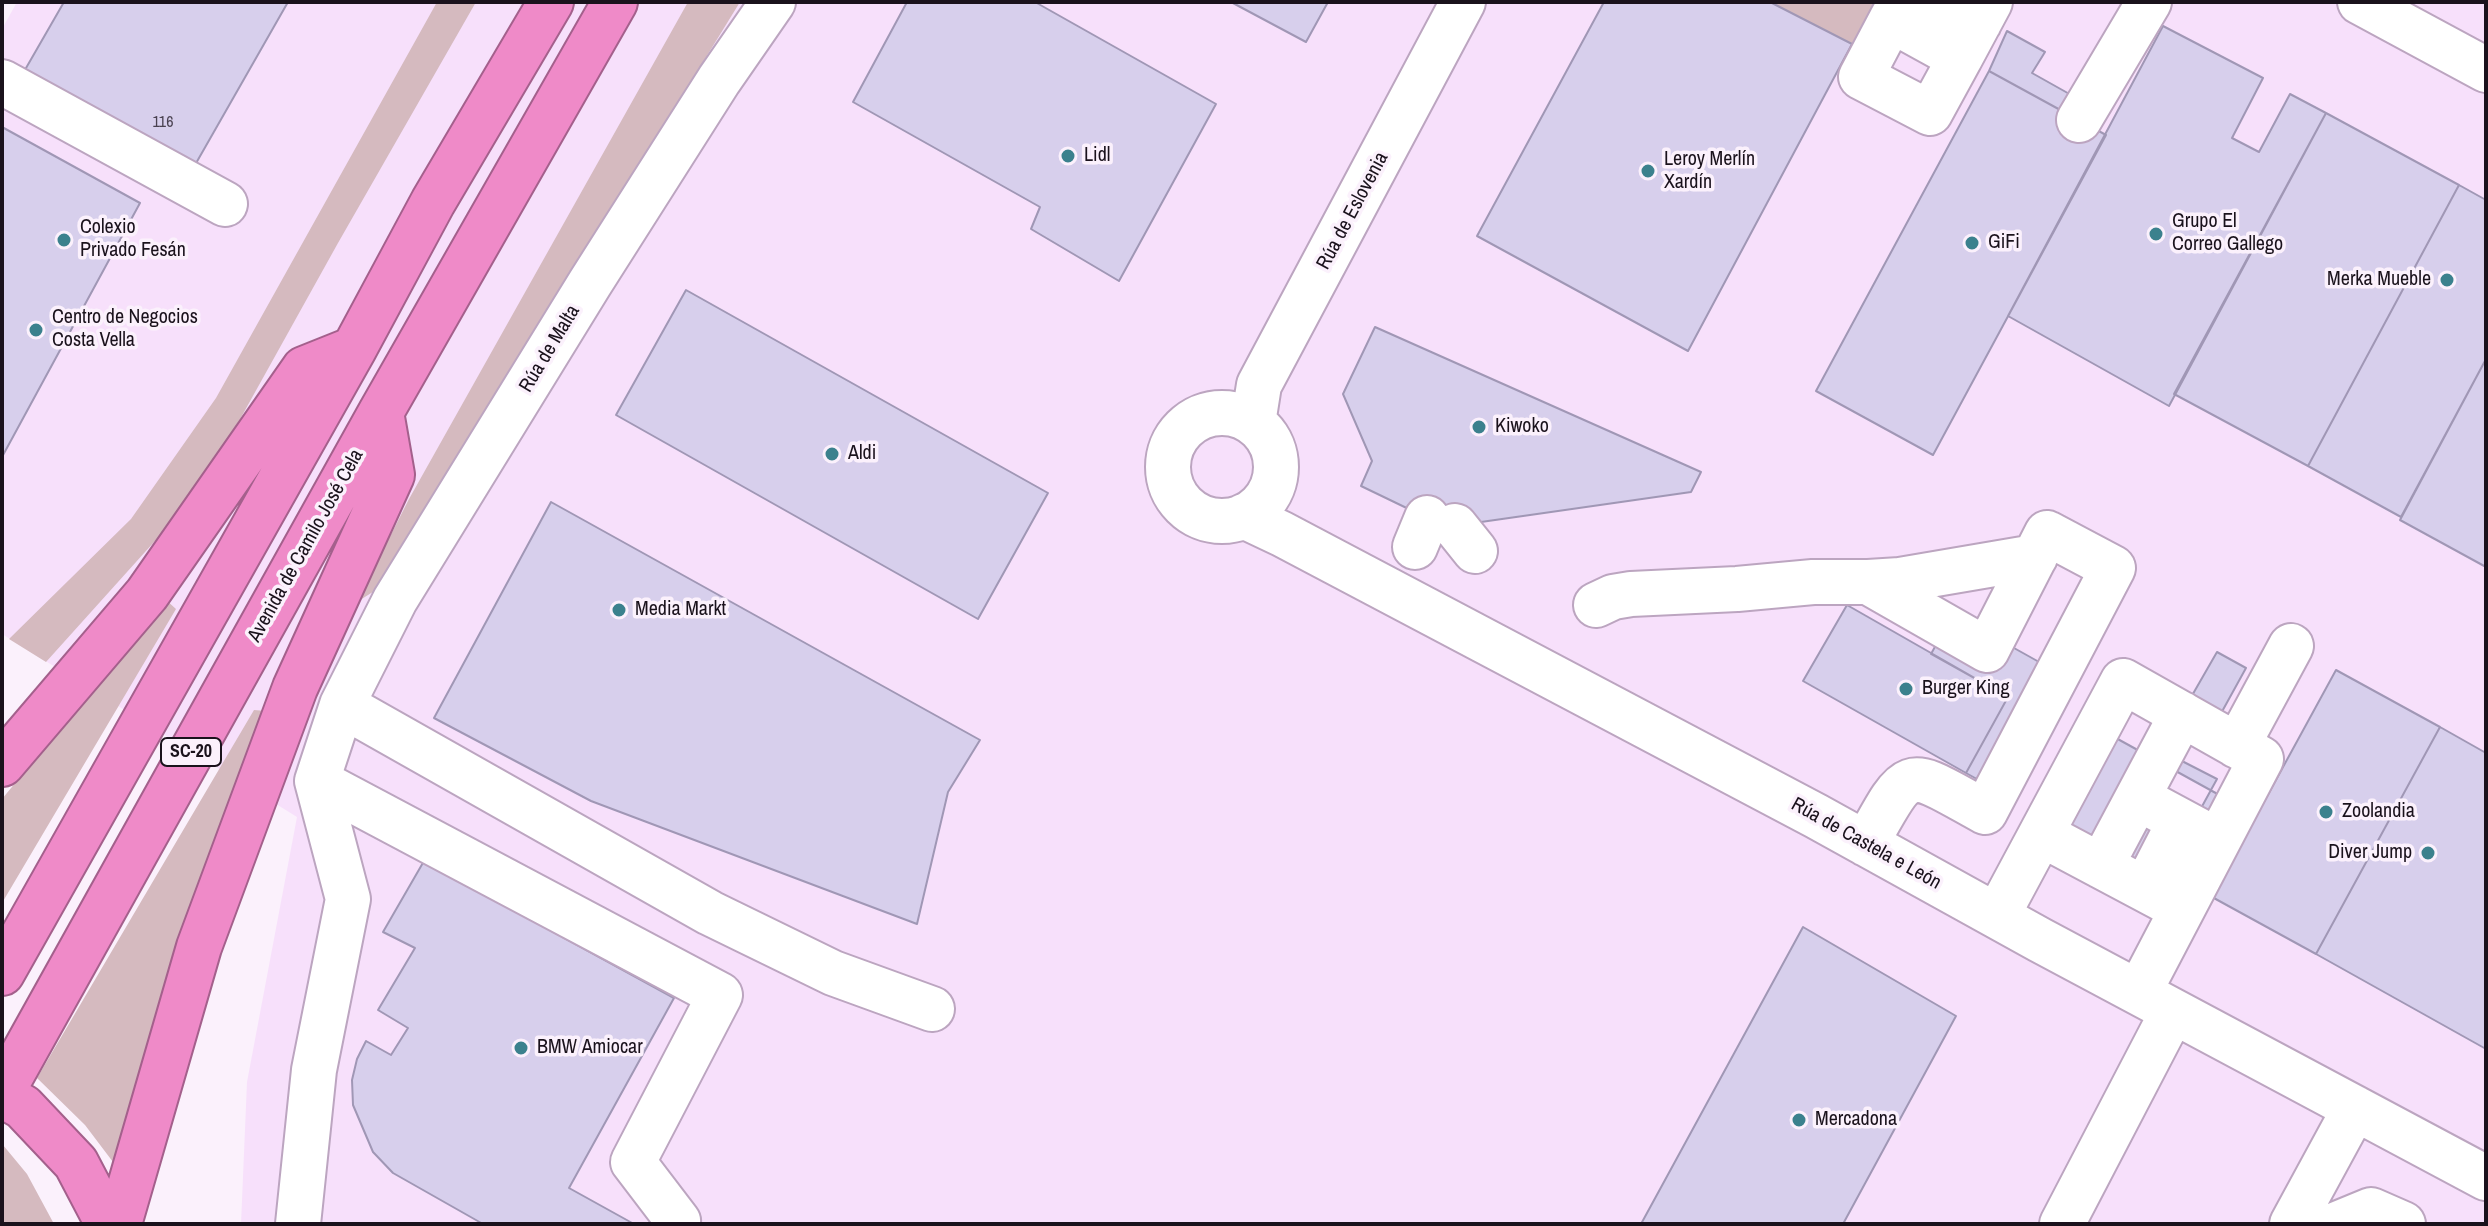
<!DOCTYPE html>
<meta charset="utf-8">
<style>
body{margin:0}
#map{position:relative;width:2488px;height:1226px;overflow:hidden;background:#fbf1fc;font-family:"Archivo Narrow",sans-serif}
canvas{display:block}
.frame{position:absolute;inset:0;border:4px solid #1a121c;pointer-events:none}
</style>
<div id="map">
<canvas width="2488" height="1226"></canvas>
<div class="frame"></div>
</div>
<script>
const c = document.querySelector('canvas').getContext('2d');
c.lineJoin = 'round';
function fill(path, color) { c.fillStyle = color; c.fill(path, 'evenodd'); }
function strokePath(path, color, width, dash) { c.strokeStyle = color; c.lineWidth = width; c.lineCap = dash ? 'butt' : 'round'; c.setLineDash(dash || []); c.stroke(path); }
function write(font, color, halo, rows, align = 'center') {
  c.font = font + ' "Archivo Narrow",sans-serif'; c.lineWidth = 7; c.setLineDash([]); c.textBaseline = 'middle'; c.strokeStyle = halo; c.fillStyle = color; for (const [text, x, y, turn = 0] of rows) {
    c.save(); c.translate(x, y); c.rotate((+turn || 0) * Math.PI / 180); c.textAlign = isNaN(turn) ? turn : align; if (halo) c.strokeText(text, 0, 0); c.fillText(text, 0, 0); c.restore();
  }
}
const built = new Path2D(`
 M17,2H2486V1224H241L247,1082L297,817L2,634V29Z`);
const green = new Path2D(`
 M437,2H476L338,243L239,421L163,532L46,662L9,639L131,519L216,398Z
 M688,2H740L379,588L357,602L409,499Z
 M1770,2H1875L1852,44Z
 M166,600L176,609L2,903V799Z
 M254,710L266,711L113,1162L85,1125L37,1078Z
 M3,1145L27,1174L54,1224H2Z`);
const building = new Path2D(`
 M64,2H288L191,172L22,75Z
 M907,2H1035L1216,104L1119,281L1031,229L1040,207L853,102Z
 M1231,2H1328L1306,42Z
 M1604,2H1770L1852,44L1688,351L1477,236Z
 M2163,26L2263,78L2232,138L2259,152L2290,94L2326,113L2169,406L2008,316Z
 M2007,31L2045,52L2032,73L2073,96L2064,112L1989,71Z
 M1989,71L2106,135L1933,455L1816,391Z
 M2326,113L2459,185L2308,466L2174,394Z
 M2,127L140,203L2,457Z
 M2459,185L2486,200V359L2401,517L2308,466Z
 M686,290L1048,493L978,619L616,415Z
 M1375,327L1701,472L1691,492L1446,527L1361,486L1372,461L1343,394Z
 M2486,359V567L2400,520Z
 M551,502L980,740L948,792L917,924L591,801L434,718Z
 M1847,605L2008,697L1966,773L1803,681Z
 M1953,614L2066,677L2002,793L1966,773L2008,697L1931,654Z
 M2217,652L2246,668L2219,717L2190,699Z
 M2336,670L2440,727L2316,954L2212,897Z
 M2440,727L2486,753V1049L2316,954Z
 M2105,732L2232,802L2184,891L2056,821Z
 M2178,759L2217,779L2194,821L2156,801Z
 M424,861L674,998L569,1188L634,1224H483L393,1173L373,1152L353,1105L352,1080L357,1059L366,1041L391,1055L408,1028L378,1010L415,948L383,932Z
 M1803,927L1956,1016L1843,1224H1641Z`);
const minor = new Path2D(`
 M1901,2L1891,20L1960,58L1990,2
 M1939,2L1979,23
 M2360,2L2486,70
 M1891,20L1861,77L1930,113L1960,58
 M2,82L225,204
 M2079,120L2149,2
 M1168 467a54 54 0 1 1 108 0a54 54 0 1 1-108 0Z
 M1253,423L1259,385L1463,2
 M1244,516L1282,534L1816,816L2040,940L2486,1178
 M1455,526L1475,551
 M1415,547L1427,518
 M1868,582L1900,580L2035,557
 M1596,605L1613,597L1631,594L1737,589L1813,582H1868L1987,650L2047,533L2113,568L1985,812C1905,768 1911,762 1866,844
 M342,705L710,913L833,973L932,1009
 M2237,746L2291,646
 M317,781L720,995L633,1162L678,1221L677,1224
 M2138,798L2218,841
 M2041,834L2182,909
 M2101,866L2182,714
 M2145,889L2180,821
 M1997,916L2123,681L2261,759L2139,992
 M298,1224L314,1070L348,899L317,781L342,705L395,600L590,283L719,80L773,2
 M2062,1224L2173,1011
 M2292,1224L2355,1108
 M2337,1224L2371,1210L2403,1224`);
const highway = new Path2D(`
 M2,764L147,594L304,369L354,349
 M2,973L354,349L433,202L551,2
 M2,1092L381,412L615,2
 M2,1095L23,1107L76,1163L108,1224
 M119,1224L199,947L295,688L392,475L381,412`);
const markers = [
 [1068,156,8,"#3b818d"],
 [1648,171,8,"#3b818d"],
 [2156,234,8,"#3b818d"],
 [64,240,8,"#3b818d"],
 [1972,243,8,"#3b818d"],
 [2447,280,8,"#3b818d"],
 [36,330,8,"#3b818d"],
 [1479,427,8,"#3b818d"],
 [832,454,8,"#3b818d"],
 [619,610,8,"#3b818d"],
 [1906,689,8,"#3b818d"],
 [2326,812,8,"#3b818d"],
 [2428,853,8,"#3b818d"],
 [521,1048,8,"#3b818d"],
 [1799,1120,8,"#3b818d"]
];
const numberNames = [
 ["116",163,123]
];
const shields = [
 [191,752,60]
];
const shieldNames = [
 ["SC-20",191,752]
];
const poiNames = [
 ["Lidl",1084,156],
 ["Leroy Merlín",1664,160],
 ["Xardín",1664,183],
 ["Grupo El",2172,222],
 ["Correo Gallego",2172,245],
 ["Colexio",80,228],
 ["Privado Fesán",80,251],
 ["GiFi",1988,243],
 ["Merka Mueble",2431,280,"right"],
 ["Centro de Negocios",52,318],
 ["Costa Vella",52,341],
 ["Kiwoko",1495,427],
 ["Aldi",848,454],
 ["Media Markt",635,610],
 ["Burger King",1922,689],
 ["Zoolandia",2342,812],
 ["Diver Jump",2412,853,"right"],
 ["BMW Amiocar",537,1048],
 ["Mercadona",1815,1120]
];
const streetNames = [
 ["Rúa de Eslovenia",1353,211,-62],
 ["Rúa de Malta",550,349,-59],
 ["Avenida de Camilo José Cela",306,546,-61],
 ["Rúa de Castela e León",1866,844,29]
];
fill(built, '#f7e0fb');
fill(green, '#d5babf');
fill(building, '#d7cfec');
strokePath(building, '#a097b5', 2);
strokePath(minor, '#bca5c0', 48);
strokePath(highway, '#a4608c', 48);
strokePath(minor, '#fff', 44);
strokePath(highway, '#ef8ac8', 44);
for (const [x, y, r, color] of markers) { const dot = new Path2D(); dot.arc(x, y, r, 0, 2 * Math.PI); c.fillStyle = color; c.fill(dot); strokePath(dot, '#fbf1fc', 3); }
write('16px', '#494150', null, numberNames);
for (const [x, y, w] of shields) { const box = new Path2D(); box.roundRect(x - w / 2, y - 14, w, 28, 6); c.fillStyle = '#fbf1fc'; c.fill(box); strokePath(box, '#1a121c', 2); }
write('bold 18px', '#1a121c', null, shieldNames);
write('20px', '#1a121c', '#fbf1fc', poiNames, 'left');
write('20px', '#1a121c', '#fbf1fc', streetNames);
</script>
